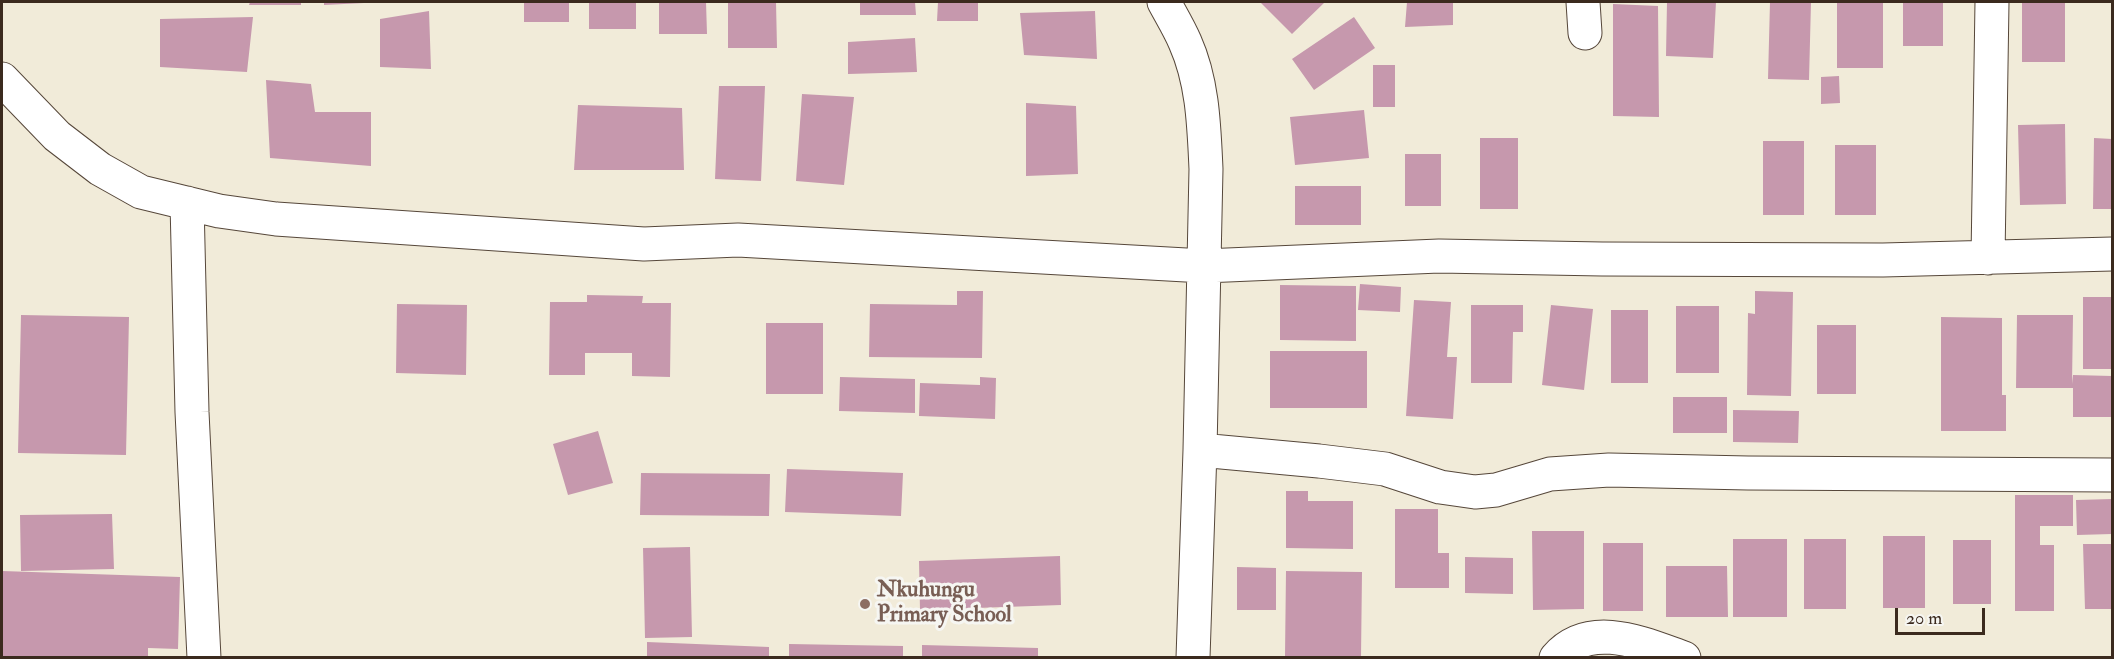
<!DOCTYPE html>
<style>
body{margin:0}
#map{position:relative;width:2114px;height:659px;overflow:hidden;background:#f1ebd9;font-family:"IM FELL Double Pica",serif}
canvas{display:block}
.frame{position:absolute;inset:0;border:3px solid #3b2a1e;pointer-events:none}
.scale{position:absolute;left:1895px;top:608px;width:90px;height:27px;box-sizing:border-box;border:3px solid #3b2a1e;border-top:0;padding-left:8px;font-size:18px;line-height:21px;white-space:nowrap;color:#3b2a1e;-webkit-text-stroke:4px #f6f6f2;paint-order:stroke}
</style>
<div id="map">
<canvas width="2114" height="659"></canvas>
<div class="frame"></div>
<div class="scale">20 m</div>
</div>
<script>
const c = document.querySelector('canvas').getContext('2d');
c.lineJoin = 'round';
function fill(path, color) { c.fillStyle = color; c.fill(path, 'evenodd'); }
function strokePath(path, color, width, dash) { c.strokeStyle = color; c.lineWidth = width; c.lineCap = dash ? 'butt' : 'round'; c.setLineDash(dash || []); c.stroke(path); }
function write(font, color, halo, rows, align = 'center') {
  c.font = font + ' "IM FELL Double Pica",serif'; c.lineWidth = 6; c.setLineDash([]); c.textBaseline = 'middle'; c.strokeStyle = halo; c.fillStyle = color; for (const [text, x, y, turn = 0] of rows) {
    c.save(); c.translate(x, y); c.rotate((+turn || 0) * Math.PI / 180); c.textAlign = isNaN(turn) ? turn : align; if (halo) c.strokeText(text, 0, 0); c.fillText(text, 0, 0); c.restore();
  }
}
const building = new Path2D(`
 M250,2H301V5H249Z
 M324,2H364V3L324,5Z
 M524,2H569V22H524Z
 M589,2H636V29H589Z
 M659,2H706L707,34H659Z
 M728,2H776L777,48H728Z
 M860,2H915L916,15H860Z
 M938,2H978V21H937Z
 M1260,2H1325L1292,34Z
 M1407,2H1453V25L1405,27Z
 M1667,2H1716L1713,58L1666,56Z
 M1770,2H1811L1809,80L1768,79Z
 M1837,2H1883V68H1837Z
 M1903,2H1943V46H1903Z
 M2022,2H2065V62H2022Z
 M1613,4L1658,6L1659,117L1613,116Z
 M429,11L431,69L380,67V19Z
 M1095,11L1097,59L1024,55L1020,13Z
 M253,17L247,72L160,67V19Z
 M1354,17L1375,48L1314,90L1292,59Z
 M915,38L917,72L848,74V42Z
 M1373,65H1395V107H1373Z
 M1839,76L1840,103L1821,104V77Z
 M266,80L311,84L315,112H371V166L270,158Z
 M719,86H765L761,181L715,179Z
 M802,94L854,97L844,185L796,181Z
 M1026,103L1076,106L1078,174L1026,176Z
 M578,105L682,108L684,170H574Z
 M1364,110L1369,158L1295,165L1290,117Z
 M2065,124L2066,204L2020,205L2018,125Z
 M1480,138H1518V209H1480Z
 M2094,138L2112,139V209H2093Z
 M1763,141H1804V215H1763Z
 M1835,145H1876V215H1835Z
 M1405,154H1441V206H1405Z
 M1295,186H1361V225H1295Z
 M1360,284L1401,287L1400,312L1358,310Z
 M1280,285L1356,286V341L1280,340Z
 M957,291H983L982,358L869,357L870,304L957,305Z
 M1755,291L1793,292L1791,396L1747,395L1748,313L1755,314Z
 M587,295L643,296L642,303H671L670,377L632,376V353H585V375H549L550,302H587Z
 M2083,297H2112V369H2083Z
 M1414,300L1451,302L1447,357H1457L1453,419L1406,416Z
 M397,304L467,305L466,375L396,373Z
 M1471,305H1523V332H1513L1512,383H1471Z
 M1551,305L1593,309L1584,390L1542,385Z
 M1676,306H1719V373H1676Z
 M1611,310H1648V383H1611Z
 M21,315L129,317L126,455L18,453Z
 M2017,315H2073L2072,384L2073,375L2112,376V417H2073V388H2016Z
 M1941,317L2002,318V395H2006V431H1941Z
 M766,323H823V394H766Z
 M1817,325H1856V394H1817Z
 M1270,351H1367V408H1270Z
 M840,377L915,379V413L839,411Z
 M980,377L996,378L995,419L919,416L920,383L980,385Z
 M1673,397H1727V433H1673Z
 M1733,410L1799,411L1798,443L1733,442Z
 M598,431L613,483L568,495L553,444Z
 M787,469L903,473L901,516L785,512Z
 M641,473L770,474L769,516L640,515Z
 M1286,491H1308V501H1353V549L1286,548Z
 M2015,495H2073V526H2040V545H2054V611H2015Z
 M2112,499V534L2077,535L2076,500Z
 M1395,509H1438V553H1449V588H1395Z
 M112,514L114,569L21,571L20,515Z
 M1532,531H1584V609L1533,610Z
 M1883,536H1925V608H1883Z
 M1733,539H1787V617H1733Z
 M1804,539H1846V609H1804Z
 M1953,540H1991V604H1953Z
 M1603,543H1643V611H1603Z
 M2083,544H2112V609H2085Z
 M690,547L692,637L645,638L643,548Z
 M1060,556L1061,605L920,610L919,561Z
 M1465,557L1513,558V594L1465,593Z
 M1666,566H1727L1728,617H1666Z
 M1237,567L1276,568V610H1237Z
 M2,571L180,577L178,649L148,648V658H2Z
 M1286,571L1362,572L1361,657L1285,656Z
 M647,642L769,647V658H647Z
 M789,644L903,646V658H789Z
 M922,645L1038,648V658H922Z`);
const minor = new Path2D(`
 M1164,2C1171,15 1179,28 1185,42C1203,82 1204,127 1206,169L1200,450L1193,658
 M1583,2L1585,33
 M2,79L57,136L100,169L141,192L219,211L276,219L644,244L738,240L1204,266L1439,256L1602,259L1883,260L2112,254
 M187,203L192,412L204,658
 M1988,258L1992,2
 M1200,450L1319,461L1385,469L1440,487L1475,492L1496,490L1550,474L1609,470L1748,473L2112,475
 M1556,658C1590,619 1644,644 1684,658`);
const markers = [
 [865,604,6,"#8d6e63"]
];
const educationNames = [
 ["Nkuhungu",877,591],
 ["Primary School",877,616]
];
fill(building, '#c698ad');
strokePath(minor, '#56473a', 35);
strokePath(minor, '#fff', 33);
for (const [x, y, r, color] of markers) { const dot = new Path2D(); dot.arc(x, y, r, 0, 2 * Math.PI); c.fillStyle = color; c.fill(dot); strokePath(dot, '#f6f6f2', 2); }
write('bold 22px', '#785e54', '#f6f6f2', educationNames, 'left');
</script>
